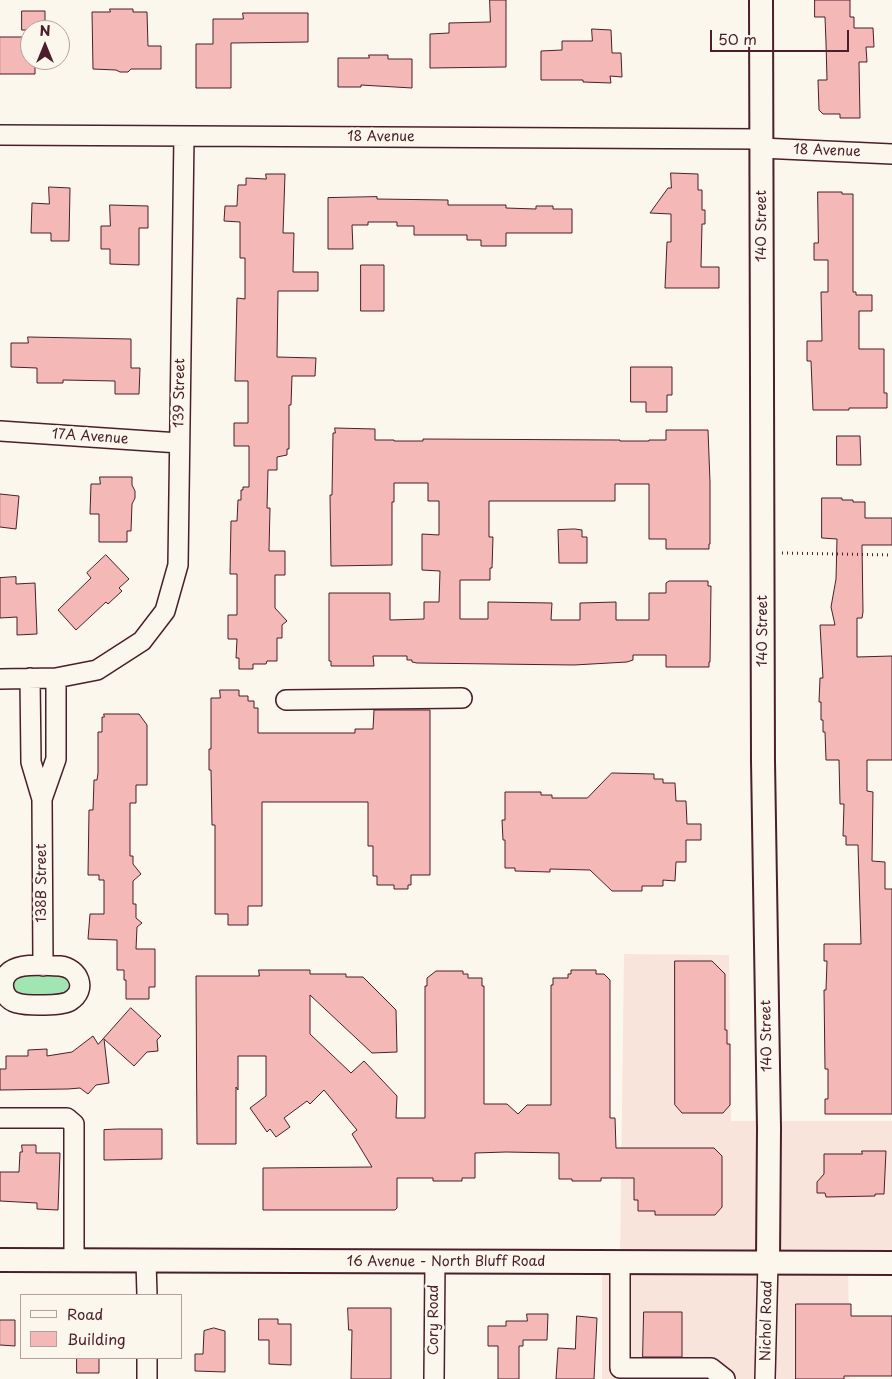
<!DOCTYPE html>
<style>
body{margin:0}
#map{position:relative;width:892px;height:1379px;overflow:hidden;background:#fbf7ec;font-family:"Playpen Sans",sans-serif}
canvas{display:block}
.legend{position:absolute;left:20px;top:1294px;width:162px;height:65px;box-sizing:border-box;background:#fbf7ec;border:1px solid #b4a19f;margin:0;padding:6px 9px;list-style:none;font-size:15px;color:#4a1f2b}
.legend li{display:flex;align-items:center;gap:10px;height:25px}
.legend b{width:25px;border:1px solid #b4a19f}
.north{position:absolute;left:20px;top:20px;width:50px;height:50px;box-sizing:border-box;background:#fbf7ec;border:1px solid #b4a19f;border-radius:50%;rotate:0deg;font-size:14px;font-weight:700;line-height:20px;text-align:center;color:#4a1f2b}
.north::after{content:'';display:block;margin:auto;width:18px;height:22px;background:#4a1f2b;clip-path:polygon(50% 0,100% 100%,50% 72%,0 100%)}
.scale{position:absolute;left:710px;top:30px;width:139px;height:22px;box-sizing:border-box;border:2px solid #4a1f2b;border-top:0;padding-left:6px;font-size:15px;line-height:18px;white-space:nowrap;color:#4a1f2b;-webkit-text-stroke:4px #fbf7ec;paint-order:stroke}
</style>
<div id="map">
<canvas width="892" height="1379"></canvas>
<ul class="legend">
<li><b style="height:6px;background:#fbf7ec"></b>Road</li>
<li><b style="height:14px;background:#f4b8b6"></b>Building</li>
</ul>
<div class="north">N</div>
<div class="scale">50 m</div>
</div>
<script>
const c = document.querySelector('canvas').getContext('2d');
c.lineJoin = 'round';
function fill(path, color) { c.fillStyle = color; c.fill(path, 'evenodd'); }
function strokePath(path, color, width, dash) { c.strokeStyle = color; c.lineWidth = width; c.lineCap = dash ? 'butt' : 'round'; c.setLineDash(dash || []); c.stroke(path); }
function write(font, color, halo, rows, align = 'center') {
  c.font = font + ' "Playpen Sans",sans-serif'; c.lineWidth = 5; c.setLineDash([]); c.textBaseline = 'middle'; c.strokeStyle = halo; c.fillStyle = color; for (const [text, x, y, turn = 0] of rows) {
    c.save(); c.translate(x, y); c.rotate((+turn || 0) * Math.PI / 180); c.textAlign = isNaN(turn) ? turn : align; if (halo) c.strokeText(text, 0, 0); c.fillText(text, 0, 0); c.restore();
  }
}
const built = new Path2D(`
 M624,954L729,955L731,1121H892V1263H848L850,1379H602V1262H620Z`);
const green = new Path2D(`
 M58,974L64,976L69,985L68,990L61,996C48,996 0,1002 17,975Z`);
const building = new Path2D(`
 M490,0H506V67L430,68V34L449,33V23L490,22Z
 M815,0H850V17H854V28H873L874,47H866L867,62H859L860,118H840V114H823L819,110L818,80H827L826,43L825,17H815Z
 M110,9H133V12H147L148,46H161V69H131L128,72H120L116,70L93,69L92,12H110Z
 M22,11H45V30H22Z
 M243,13H308V42L231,43V88H196V44H213V19H243Z
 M592,29L611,30L612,53H621L622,77L610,76L611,83L583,82V80H541V51L562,50V41H592Z
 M0,37H30V60H35V74H0Z
 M369,55H388V59H412V88L361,85V87H338V58H369Z
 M671,173L698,174V190H702V210H705V224H702L701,267H719V288H665L667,242H671V214L650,213L668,188H671Z
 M266,174H285L283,233H294L293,272H318V291H278L277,357L316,358L315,376H292L291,405H289V449H287V455L277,457V470H268L267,508H270L269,551H285V575H275V608L287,621L282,625V638H277V661H267L266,664H253V669H239V658H236L237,639H228V615H237V574H230L231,521H237L238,500H241V490H243V487H249V446H234V423H248V381H235L237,298L245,299V258H240V222L224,221L225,206H237L238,185H246V178L266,179Z
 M49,187L70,188L69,241H51V233H31L32,203L49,204Z
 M818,192H842V194H853V292H856V295H872V311H859V349H884V393H887V408H849V410H813L811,361H807V341H822L821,292H828V260H814V243H818Z
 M377,197V199L448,200V205H506V208L536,209V206H553V209H572V233H506V246H481V240H467V235H414V226H397V222H368V225H352L353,249H328V198Z
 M110,205L148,206V228H139V265L110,264V249H101V226H110Z
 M361,265H384V311H361Z
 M28,337L131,339V368H140L139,394H115V381L63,380V383H37V368L11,367V343H28Z
 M631,367H672V395H667V412H646V402H631Z
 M335,428L375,429V440H394V441H423V439L620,440V441H649V440H666V430H708L710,482V544H709V549H666V539H649V484H615V501H489V537H493L492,568H490V580H460V619H488V602L552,603L551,620H580V603L616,602V620H649V593H666V583L669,581H708V586H711L710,662H709V667H666V655H633V660L627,662L574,665L417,663L412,662V660H407V656H373L374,666H331V661H329V593H390V620L424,619V602H439L440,571L422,570V534L439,535V501H428V483H394V502H392V565L331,566L330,495H332L333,433H335Z
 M837,436H860L861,465H837Z
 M100,477H132V485L135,491V498L132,504L131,531H127V542H99V514H90L91,484H100Z
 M0,494L19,496L16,529L0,527Z
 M822,498H842V500H853V502H865V518H892V545H862L863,612L862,618H857V657L892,656V760H867V791L873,792L872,861L885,862V889H892V1114H825V1099H828V1069H825L824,990H826L827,961H824V944H861L858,845H846V836H843L844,804H840L839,760H826L825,732H823V720H821V702H819L820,678H823L820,625H835L831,607L836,579L837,539L822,538Z
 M575,529L582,530V537H587V563H559L558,530Z
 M106,555L129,579L119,588L122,591L108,604L106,602L76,630L58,610L91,578L87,573Z
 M16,577V584L35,583L37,634L17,635V617L0,618V578Z
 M220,690H239V696H248V701H254V708H258V733H355V729H373L374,710H430V875H411V885H408V889H394V885H377V876H373V846H368V802H262V906H248V925H228V914H215V825H212L211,770H209V749H211V698H220Z
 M104,714H139L147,725V785H136V803H130V856H133V864L141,874L133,881V904H136V918L142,923L137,927L136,949H155V987H149V999H126V980H124V970H117V940L88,939L90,914H104V880H99V875H88L89,810H93L94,780H97L98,773V732H102V717H104Z
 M612,773L654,774V779H663V783H675L676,801H686L687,824H701V840H686V862H676L675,881L663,880V886H642V891H612L590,870L550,869V872L515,871V868H505V840H503L502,820H505V792H541V795H552V798H587Z
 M675,961H712L725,974V1030H727V1044H730V1105L723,1113H682L675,1105Z
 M259,970H310V974H346V977H363L396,1010L397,1052L372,1053L310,995V1034L351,1073L364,1061L397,1096L396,1118H425V986H427V978L436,971H463V974H468V978H482V986H484V1104H507L518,1114L527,1105H551V985H553V978H568V974H571V970H596V974H604L610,980V1118H615L616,1148H714L722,1156V1207L715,1215H655V1211H638V1200H634V1178H601V1181H572V1179H559V1153L506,1152L475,1153V1178H462V1181H433V1178H397V1208L395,1210H263V1168L372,1167L352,1134L357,1130L324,1090L310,1104L307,1101L284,1118L290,1127L276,1137L270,1129L267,1132L250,1108L266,1096V1056H238V1090L236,1087V1144H197L196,976H259Z
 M131,1008L161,1036L157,1040L158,1051L147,1052L134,1066L104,1039L109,1083L96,1085L88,1094L80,1088L68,1089L0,1090V1069H6V1056H28V1050L47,1049V1056L72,1052L93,1036L98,1044Z
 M118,1129H162V1159L104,1160V1130Z
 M22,1145H36V1153H60L58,1210L37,1209V1203L0,1201V1172H19L20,1152H22Z
 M862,1151H886L884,1194H875V1196L826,1197L825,1193H817V1182L824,1174V1154H862Z
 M796,1304H851V1316H892V1376H844V1379H796Z
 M348,1308H391V1379H351L352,1330H349Z
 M644,1312H682V1357H643Z
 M527,1314H548L547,1340H523V1346H519V1379H498V1346H488V1326H506V1321H527Z
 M577,1316L597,1318L594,1379H556L558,1348L575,1349Z
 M259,1319H278V1324H291V1365L269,1364V1340H259Z
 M0,1320H15V1346L0,1345Z
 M214,1328L225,1331V1372L195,1371V1354H203L204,1331Z
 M77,1358H99V1373H77Z`);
const path = new Path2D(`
 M782,553L892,555`);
const minor = new Path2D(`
 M0,135L761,139
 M761,148L892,154
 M0,431L179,443
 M30,678L31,762L42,799L43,966
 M0,679L56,678L97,670L142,641L165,611L178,565L184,136
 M286,700L462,698
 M42,799L56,759V678
 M60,966C79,968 88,990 70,1001C63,1006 27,1006 17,1003C13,1002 8,999 6,995C3,990 3,984 4,980C10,960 44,966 60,966Z
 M0,1118H67L74,1124V1260
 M146,1261L147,1295
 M620,1262V1368H711L725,1379
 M147,1358V1379
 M434,1379L435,1262
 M765,1379L768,1262`);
const major = new Path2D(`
 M761,0L763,761L769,1128L768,1262
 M0,1260L892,1263`);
const streetNames = [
 ["18 Avenue",381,137],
 ["18 Avenue",827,151,2],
 ["140 Street",762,226,-90],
 ["139 Street",180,393,-89],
 ["17A Avenue",90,437,4],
 ["140 Street",763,631,-90],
 ["138B Street",42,883,-90],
 ["140 Street",767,1036,-91],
 ["16 Avenue - North Bluff Road",446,1262],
 ["Cory Road",434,1320,-90],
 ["Nichol Road",767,1321,-89]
];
fill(built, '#f9e4dc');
fill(green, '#a1e6b2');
fill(building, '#f4b8b6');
strokePath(building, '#4a1f2b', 1);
strokePath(minor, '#4a1f2b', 22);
strokePath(major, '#4a1f2b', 26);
strokePath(path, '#4a1f2b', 3, [1, 4]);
strokePath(minor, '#fbf7ec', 19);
strokePath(major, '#fbf7ec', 22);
write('14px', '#4a1f2b', '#fbf7ec', streetNames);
</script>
